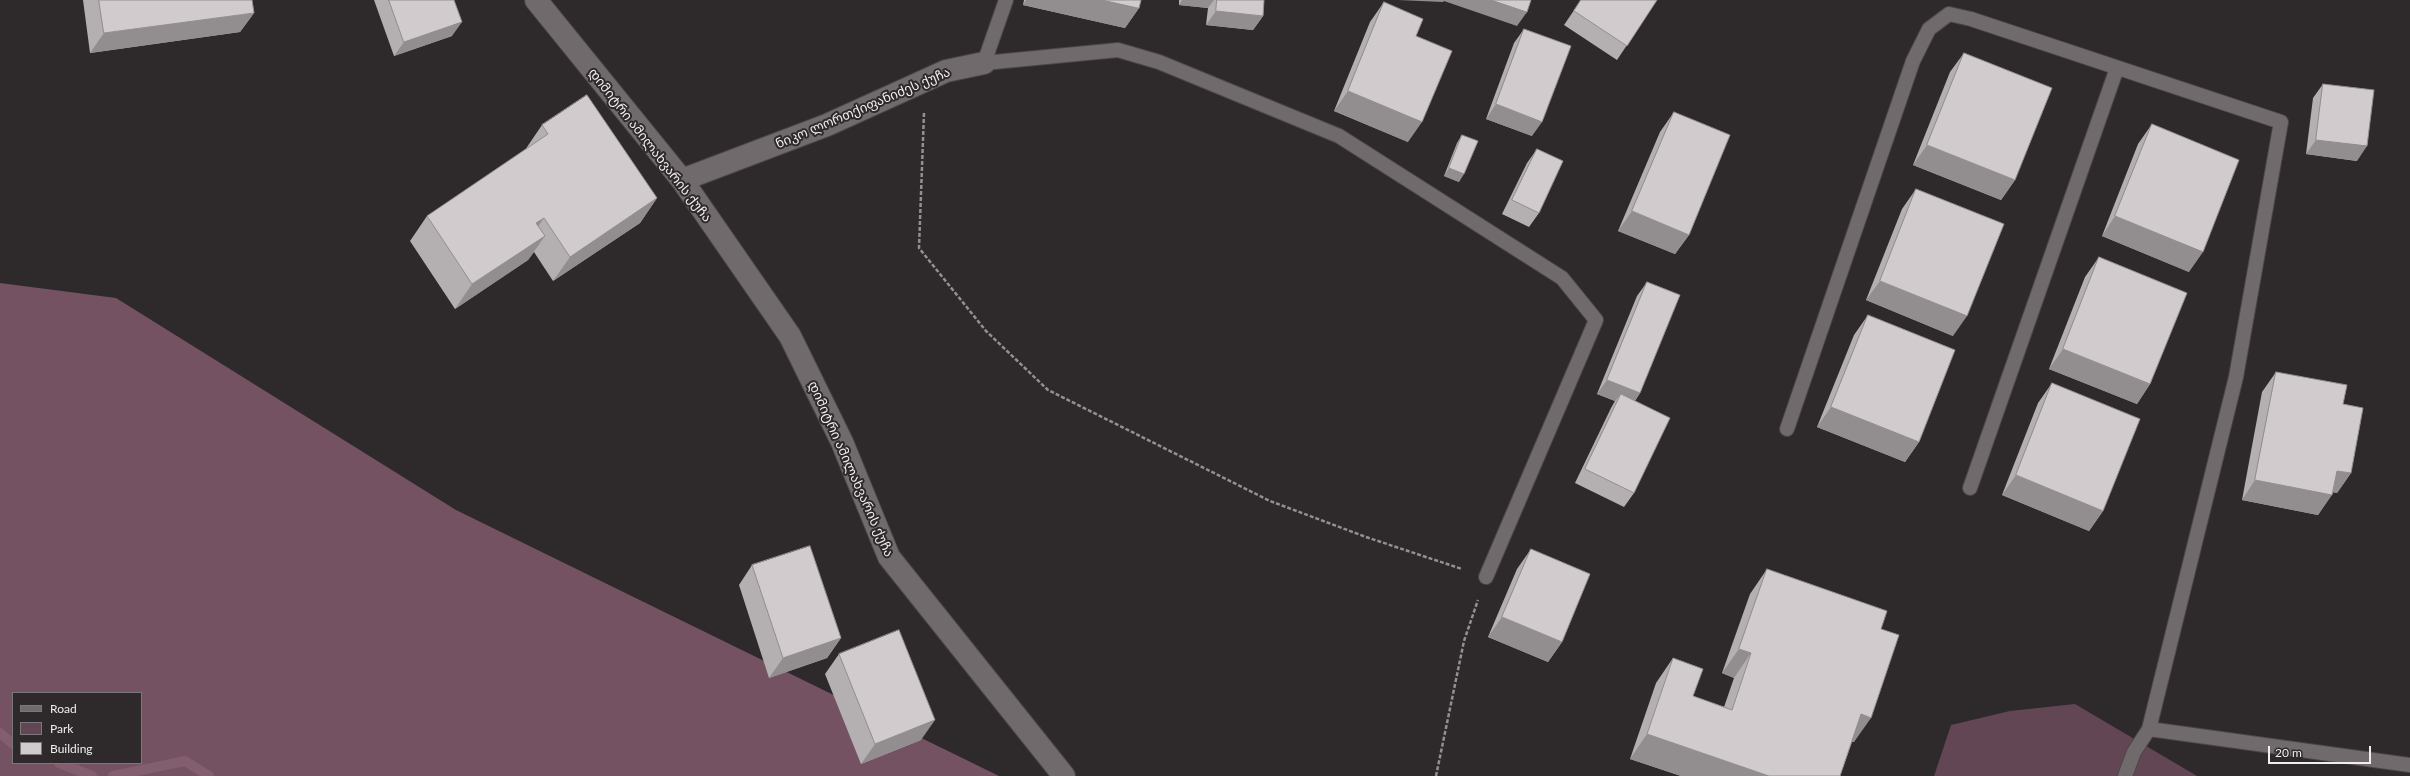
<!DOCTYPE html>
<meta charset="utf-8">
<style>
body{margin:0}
#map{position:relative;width:2410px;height:776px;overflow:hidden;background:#2e292b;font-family:Lato,sans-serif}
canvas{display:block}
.legend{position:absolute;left:12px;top:692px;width:130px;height:72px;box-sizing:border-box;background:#2e292b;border:1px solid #7c7879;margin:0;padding:5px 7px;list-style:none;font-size:12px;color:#f1eeef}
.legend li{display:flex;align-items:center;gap:8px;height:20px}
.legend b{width:20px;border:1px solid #7c7879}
.scale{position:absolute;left:2268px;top:746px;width:103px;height:18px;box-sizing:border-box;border:2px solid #f1eeef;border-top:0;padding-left:5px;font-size:12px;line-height:14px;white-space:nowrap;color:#f1eeef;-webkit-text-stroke:3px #2e292b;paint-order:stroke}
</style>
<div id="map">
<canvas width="2410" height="776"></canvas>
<ul class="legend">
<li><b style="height:5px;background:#706a6c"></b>Road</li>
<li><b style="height:11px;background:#634653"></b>Park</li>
<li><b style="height:11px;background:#d1cbcd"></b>Building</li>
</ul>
<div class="scale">20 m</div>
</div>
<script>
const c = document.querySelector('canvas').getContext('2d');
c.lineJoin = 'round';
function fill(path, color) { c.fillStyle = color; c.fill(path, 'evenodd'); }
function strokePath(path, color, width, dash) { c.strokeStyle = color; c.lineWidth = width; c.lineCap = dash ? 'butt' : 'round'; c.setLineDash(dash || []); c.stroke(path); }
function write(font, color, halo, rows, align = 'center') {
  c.font = font + ' Lato,"Noto Sans Georgian",sans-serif'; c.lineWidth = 4; c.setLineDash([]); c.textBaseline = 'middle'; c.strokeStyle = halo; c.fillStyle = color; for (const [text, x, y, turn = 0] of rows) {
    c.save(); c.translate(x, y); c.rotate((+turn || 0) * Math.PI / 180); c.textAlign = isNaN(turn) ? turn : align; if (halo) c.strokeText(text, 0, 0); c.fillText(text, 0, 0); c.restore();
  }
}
const green = new Path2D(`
 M2075,704L2197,776H1934L1951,725L2010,711Z`);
const forest = new Path2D(`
 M0,283L116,298L456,510L999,776H0ZM13,693H141V763H13Z`);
const stream = new Path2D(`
 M0,733L13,744
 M59,763L92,776
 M113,776L185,761L209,776`);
const path = new Path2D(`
 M924,113L919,248L986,331L1048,390L1270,501L1366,537L1462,569
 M1436,776L1464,641L1478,600`);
const service = new Path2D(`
 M1006,0L984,63L1118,50L1159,62L1339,136L1562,278L1596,320L1486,577
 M1787,429L1913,61L1929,29L1949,14L1971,19L2281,122L2236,377L2149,729
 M1970,488L2117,68
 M2125,776L2134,752L2149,729L2410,765`);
const minor = new Path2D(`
 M536,0L682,180L790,336L842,442L889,557L1064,776
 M682,180L827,125L946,71L984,63`);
const wall = new Path2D(`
 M83,0H252L254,13L240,32L90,53Z
 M374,0H454L452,36L394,56Z
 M1024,0H1141L1139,8L1125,28L1023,5Z
 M1179,0H1264L1263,16L1253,30L1206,25L1208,8L1179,5Z
 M1581,0H1657L1617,60L1564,25Z
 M1384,2L1416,36L1408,142L1334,111L1370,22Z
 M1524,29L1532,136L1486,119L1514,43Z
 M1964,53L2015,180L2001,200L1913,165L1950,72Z
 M2323,84L2357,161L2306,154L2313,98Z
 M1674,112L1689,235L1675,254L1618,231L1660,132Z
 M2152,124L2189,272L2102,236L2138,144Z
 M542,125L657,198L640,223L553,281L534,252L528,260L455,309L410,241L427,216L525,150Z
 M1462,135L1459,182L1444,176L1457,143Z
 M1537,149L1539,213L1529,227L1502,214L1527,163Z
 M1916,189L1953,336L1866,300L1902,209Z
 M2099,257L2150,384L2137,404L2049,369L2085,277Z
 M1647,282L1640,393L1635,401L1634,493L1624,507L1575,483L1611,408L1615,401L1597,394L1637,296Z
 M1868,315L1919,442L1905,462L1817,427L1854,335Z
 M2276,372L2343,404L2351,473L2337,493L2333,492L2318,515L2242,500L2262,392Z
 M2052,383L2103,511L2089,531L2002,495L2038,403Z
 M1531,549L1562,642L1548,662L1488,637L1517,569Z
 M752,565L841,638L827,658L769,678L739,585Z
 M1767,569L1881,629L1854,742H1852L1840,776H1681L1630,759L1656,683L1673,658L1693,696L1724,707L1734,678L1722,673L1750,594Z
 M839,654L921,740L861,764L825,674Z`);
const shadedWall = new Path2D(`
 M1026,0H1102L1139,8L1125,28L1023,5Z
 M1182,0H1214L1208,8L1179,5Z
 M1398,0H1491L1527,12L1517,26L1444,1L1443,2Z
 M1216,11L1263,16L1253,30L1206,25Z
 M254,13L240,32L90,53L104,33Z
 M462,22L452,36L394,56L404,42Z
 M1348,91L1422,122L1408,142L1334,111Z
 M1496,104L1542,122L1532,136L1486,119Z
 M2316,140L2367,146L2357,161L2306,154Z
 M1927,145L2015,180L2001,200L1913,165Z
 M1449,168L1464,174L1459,182L1444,176Z
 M657,198L640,223L553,281L570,257Z
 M1632,211L1689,235L1675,254L1618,231Z
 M2115,216L2203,252L2189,272L2102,236Z
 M544,218L527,242L536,223Z
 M545,236L528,260L455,309L472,284Z
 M1880,281L1967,316L1953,336L1866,300Z
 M2063,349L2150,384L2137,404L2049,369Z
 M1607,380L1640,393L1630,408L1621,394L1615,401L1597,394Z
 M1831,407L1919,442L1905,462L1817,427Z
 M2337,471L2351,473L2337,493L2323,491Z
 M2016,475L2103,511L2089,531L2002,495Z
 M2255,480L2332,495L2318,515L2242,500Z
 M1502,617L1562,642L1548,662L1488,637Z
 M841,638L827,658L769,678L783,658Z
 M1739,649L1751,653L1734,678L1722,673Z
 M1861,714L1871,718L1854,742L1844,739Z
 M935,720L921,740L861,764L875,744Z
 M1647,734L1769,776H1681L1630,759Z`);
const building = new Path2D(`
 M99,0H252L254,13L104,33Z
 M389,0H454L462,22L404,42Z
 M1102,0H1141L1139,8Z
 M1217,0H1264L1263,16L1216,11Z
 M1491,0H1531L1527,12Z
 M1581,0H1657L1627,46L1574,11Z
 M1384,2L1423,19L1416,36L1452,51L1422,122L1348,91Z
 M1524,29L1571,46L1542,122L1496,104Z
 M1964,53L2052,88L2015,180L1927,145Z
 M2323,84L2374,90L2367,146L2316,140Z
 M587,95L657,198L570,257L544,218L536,223L545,236L472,284L427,216L548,134L542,125Z
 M1674,112L1730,135L1689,235L1632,211Z
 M2152,124L2239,160L2203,252L2115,216Z
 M1462,135L1478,141L1464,174L1449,168Z
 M1537,149L1563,161L1539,213L1512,200Z
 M1916,189L2004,224L1967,316L1880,281Z
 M2099,257L2187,293L2150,384L2063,349Z
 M1647,282L1680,295L1640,393L1607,380Z
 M1868,315L1955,350L1919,442L1831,407Z
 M2276,372L2347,385L2343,404L2363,408L2351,473L2337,471L2332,495L2255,480Z
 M2052,383L2140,419L2103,511L2016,475Z
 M1621,394L1670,418L1634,493L1585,469Z
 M810,546L841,638L783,658L752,565Z
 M1531,549L1590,574L1562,642L1502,617Z
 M1767,569L1887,611L1881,629L1899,635L1871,718L1861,714L1840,776H1769L1647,734L1673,658L1703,669L1693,696L1732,710L1751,653L1739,649Z
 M899,630L935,720L875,744L839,654Z`);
const streetNames = [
 ["ნიკო ლორთქიფანიძეს ქუჩა",863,108,-23],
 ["დიმიტრი ამილახვარის ქუჩა",650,145,52],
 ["დიმიტრი ამილახვარის ქუჩა",851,469,66]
];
fill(green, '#634653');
fill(forest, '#745261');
strokePath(stream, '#825e6e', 10);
strokePath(service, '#4b4749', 16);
strokePath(minor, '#4b4749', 24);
strokePath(path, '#949091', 2.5, [4, 2]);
strokePath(service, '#706a6c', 14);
strokePath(minor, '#706a6c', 22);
fill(wall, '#b4afb0');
fill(shadedWall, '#928e90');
fill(building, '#d1cbcd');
strokePath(building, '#928e90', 1);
write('13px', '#f1eeef', '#2e292b', streetNames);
</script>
